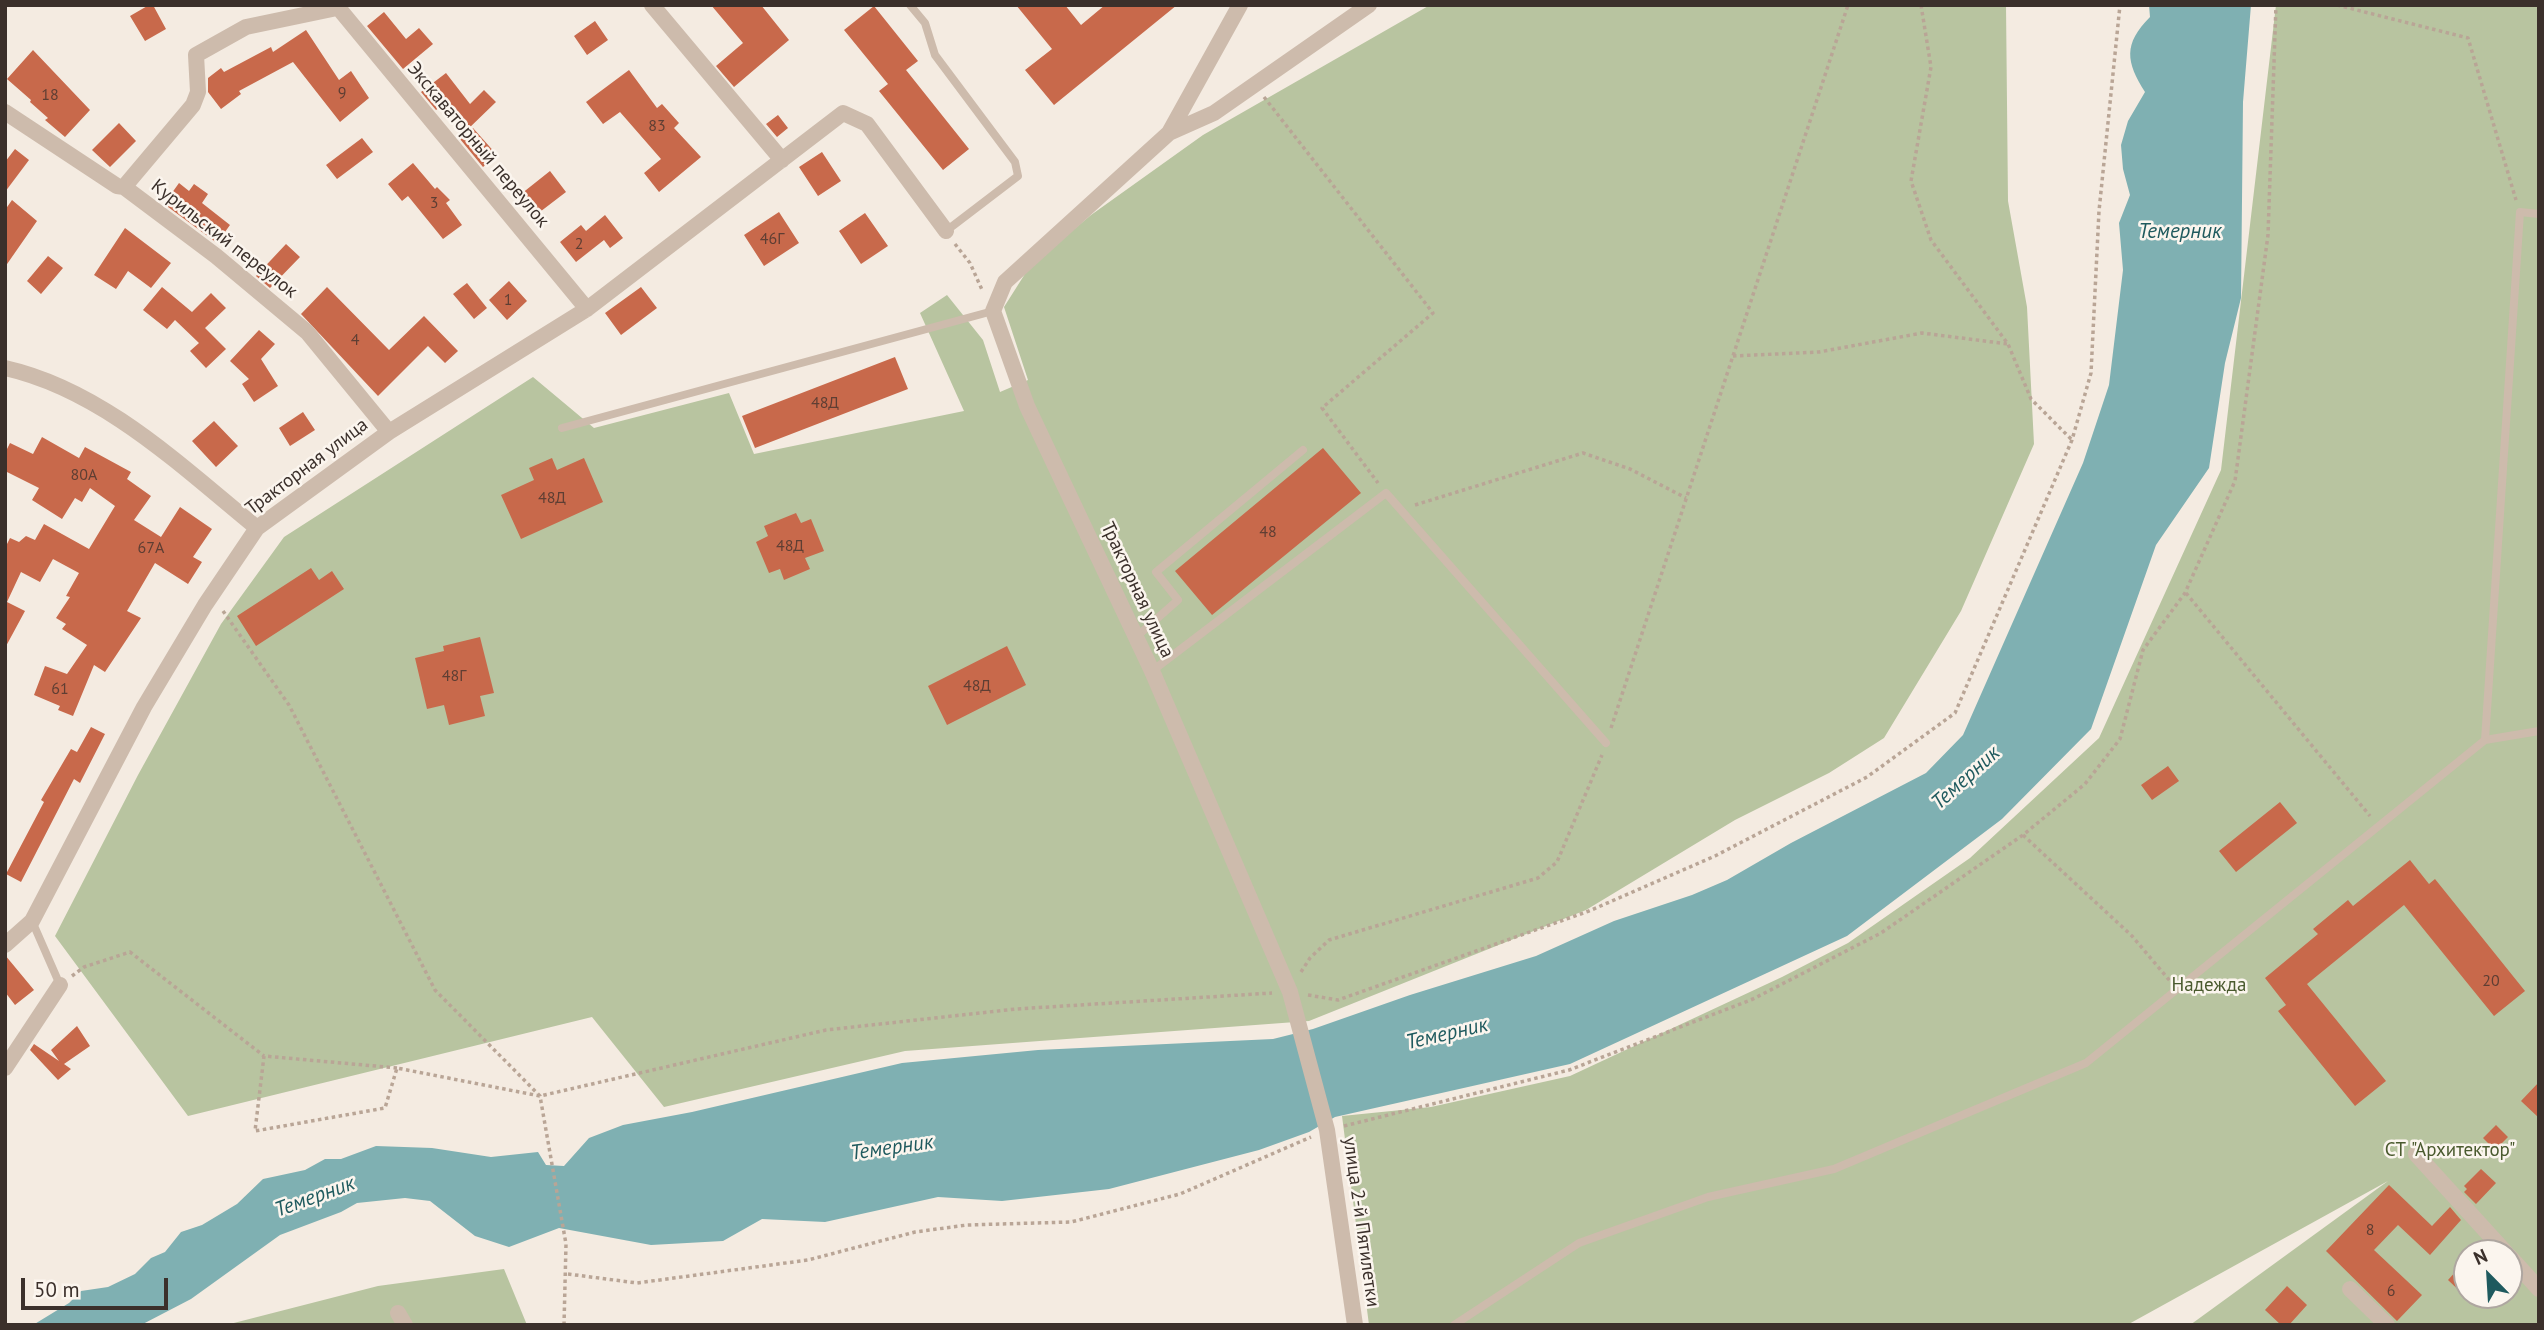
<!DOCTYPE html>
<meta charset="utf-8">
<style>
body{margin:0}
#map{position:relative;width:2544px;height:1330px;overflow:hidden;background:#f4ebe1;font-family:"PT Sans",sans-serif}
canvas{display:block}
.frame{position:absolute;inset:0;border:7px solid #3b302b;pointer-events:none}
.north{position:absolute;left:2453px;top:1239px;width:70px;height:70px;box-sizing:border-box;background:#fbf5ee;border:2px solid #aea6a0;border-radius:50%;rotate:336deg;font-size:19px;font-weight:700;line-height:28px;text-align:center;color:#3b302b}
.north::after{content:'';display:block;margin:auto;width:24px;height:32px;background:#1f5a5e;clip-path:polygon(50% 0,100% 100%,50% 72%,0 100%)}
.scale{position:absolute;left:21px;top:1278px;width:147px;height:32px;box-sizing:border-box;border:4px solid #3b302b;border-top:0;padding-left:9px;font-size:21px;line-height:24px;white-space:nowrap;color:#3b302b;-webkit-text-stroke:5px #fbf5ee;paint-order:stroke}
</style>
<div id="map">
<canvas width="2544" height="1330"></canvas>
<div class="frame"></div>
<div class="north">N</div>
<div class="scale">50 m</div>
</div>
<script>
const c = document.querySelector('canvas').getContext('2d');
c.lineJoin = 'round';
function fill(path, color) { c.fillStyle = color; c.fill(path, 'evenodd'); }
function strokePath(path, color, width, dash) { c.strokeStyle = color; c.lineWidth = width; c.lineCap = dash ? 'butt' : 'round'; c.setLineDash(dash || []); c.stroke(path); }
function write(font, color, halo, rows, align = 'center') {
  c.font = font + ' "PT Sans",sans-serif'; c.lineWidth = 5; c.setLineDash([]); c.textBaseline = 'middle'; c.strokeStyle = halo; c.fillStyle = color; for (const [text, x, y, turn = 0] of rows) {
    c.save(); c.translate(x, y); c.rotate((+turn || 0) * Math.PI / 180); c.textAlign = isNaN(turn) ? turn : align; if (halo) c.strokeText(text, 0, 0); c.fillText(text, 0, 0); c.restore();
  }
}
const green = new Path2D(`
 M1430,5H2006L2008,201L2027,307L2034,444L1961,611L1884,738L1829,773L1735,820L1586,910L1309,1021L905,1051L664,1107L592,1017L188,1116L55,936L138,775L221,624L284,537L533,377L594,428L729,393L754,454L964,411L920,313L947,295L983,340L1000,392L1028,380L1004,307L1030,266L1091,215L1203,135Z
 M2276,5H2539V1325H2190L2388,1181L2127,1325H1369L1342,1116L1431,1107L1570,1076L1782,977L1848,943L1970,858L2099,738L2221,470ZM2467,1253H2509V1295H2467Z
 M504,1269L527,1325H226L378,1286Z`);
const water = new Path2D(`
 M2149,5H2251L2243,102L2241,298L2225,363L2209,468L2156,545L2091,729L2002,819L1847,936L1570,1064L1335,1117L1309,1132L1259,1150L1109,1189L1002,1201L938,1197L825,1222L762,1219L723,1241L651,1245L559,1228L509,1247L475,1236L430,1201L405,1198L357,1203L341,1212L280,1235L191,1299L141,1325H33L69,1303L81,1291L108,1287L135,1274L151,1258L165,1252L181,1232L202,1225L237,1204L263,1179L305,1170L325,1159H341L376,1146L432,1148L491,1157L538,1152L546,1165L564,1166L589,1138L623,1125L692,1112L902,1063L1038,1050L1273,1039L1313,1029L1410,995L1536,956L1614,921L1692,895L1727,880L1791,843L1926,773L1963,735L2083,463L2109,385L2123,270L2119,223L2130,195L2123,169L2121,145L2128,121L2145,92C2126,62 2123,44 2150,17Z`);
const building = new Path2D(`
 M149,5H153L166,29L145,41L130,16Z
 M711,5H761L789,40L734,87L716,66L743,43Z
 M1016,5H1065L1081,25L1105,5H1177L1054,105L1025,70L1052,49Z
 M874,6L918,61L906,70L969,149L943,170L879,91L888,84L844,30Z
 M384,12L406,39L419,28L433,44L403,69L367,26Z
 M595,21L608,40L587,55L574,36Z
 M306,30L339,80L351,71L369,98L340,122L293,62L239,91L241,94L221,109L208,92V78L221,68L224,72L271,47L273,52Z
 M33,50L90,110L65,137L45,120L48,118L30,102L31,100L7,79Z
 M629,70L657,108L662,104L679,123L674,128L701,157L659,192L644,173L661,159L620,112L603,124L586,102Z
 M446,73L470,104L484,90L496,102L466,131L442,106L436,110L421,92Z
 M778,115L788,128L777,137L766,124Z
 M119,123L136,141L110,167L92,150Z
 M473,128L497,155L483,167L460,139Z
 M362,138L373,152L337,179L326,165Z
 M15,149L29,160L5,192V162Z
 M822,152L841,181L818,196L799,167Z
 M413,163L435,189L437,187L450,200L446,203L462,225L443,239L408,196L402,201L388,184Z
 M550,171L566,192L532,218L516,198Z
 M179,183L189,191L194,184L208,194L202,203L230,225L217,243L164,204Z
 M12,200L37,221L5,267V210Z
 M779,212L799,243L764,266L744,235Z
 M865,213L888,246L861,264L839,231Z
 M605,215L623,238L610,248L604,240L576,262L560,242L581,225L586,231Z
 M125,228L171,263L151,288L128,271L116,289L94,275Z
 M286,244L300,257L270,288L256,276Z
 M48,256L63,268L41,294L27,281Z
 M509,281L527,301L507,320L489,300Z
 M467,283L487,308L474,319L453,294Z
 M162,287L192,312L211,293L226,308L205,328L226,349L206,368L190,351L199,343L175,320L167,329L143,310Z
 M327,287L389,350L424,316L458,351L445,363L428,346L378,396L301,314Z
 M641,287L657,308L621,335L605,313Z
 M259,330L275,344L261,359L278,386L254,402L242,384L249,379L230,361Z
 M895,357L908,389L755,448L742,416Z
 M303,412L315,430L290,446L279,428Z
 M214,421L238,446L216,467L192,441Z
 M42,437L79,458L85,447L131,472L127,479L151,496L134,520L161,537L180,507L212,529L193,557L202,562L188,584L155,563L127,611L141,618L105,672L94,665L73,716L58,710L60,706L34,695L45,666L67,674L87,645L62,629L66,624L56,618L70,597L66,596L79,573L53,559L40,582L21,572L7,602L25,611L5,648V548L10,538L19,542L26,536L35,540L44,524L89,549L115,506L90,488L82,502L75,498L62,519L32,500L39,488L5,471V453L10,443L33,454Z
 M1323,448L1361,493L1212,615L1175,571Z
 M552,458L557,470L584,458L603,502L521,539L501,495L534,480L529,468Z
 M796,513L801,523L811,519L824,551L805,558L810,569L784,580L780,569L769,573L756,542L768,536L764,526Z
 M311,568L319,580L332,571L344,589L256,646L237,616Z
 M480,637L494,693L480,696L485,716L449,725L444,705L427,709L415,658L444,651L443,646Z
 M1007,646L1026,685L947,725L928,686Z
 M91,727L105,734L80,783L74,779L21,882L6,874L44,802L41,800L71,749L77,752Z
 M2168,766L2179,781L2152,800L2141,785Z
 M2280,802L2297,823L2236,872L2219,851Z
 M2410,860L2429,884L2435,879L2525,991L2494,1016L2404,905L2307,984L2386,1081L2355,1106L2278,1011L2286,1005L2265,978L2318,934L2313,929L2348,900L2353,906Z
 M5,955L34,990L15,1005L5,992Z
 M77,1026L90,1046L64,1064L71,1069L58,1080L30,1050L34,1044L59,1061L51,1050Z
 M2539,1082V1118L2521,1101Z
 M2496,1125L2508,1137L2495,1150L2483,1138Z
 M2481,1169L2496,1183L2476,1204L2464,1192L2467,1189L2464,1186Z
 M2389,1185L2432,1226L2450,1207L2461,1220L2430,1255L2398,1225L2374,1250L2422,1295L2397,1321L2326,1251Z
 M2467,1259V1298L2448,1280Z
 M2287,1286L2307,1305L2289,1325H2281L2265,1310Z`);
const path = new Path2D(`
 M1921,5L1931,67L1911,181L1931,240L2008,344L2031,399L2072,440
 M2337,5L2468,38L2516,200
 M1264,97L1433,313L1322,408L1378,483
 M955,244L970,263L983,292
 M1733,356L1819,352L1922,333L2008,344
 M1415,505L1583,453L1630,469L1686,498
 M2186,593L2370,816
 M223,611L289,705L435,990L540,1096L566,1244L564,1325
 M1611,728L1848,5
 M2023,835L2132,936L2170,981
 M1301,972L1310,958L1329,940L1538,878L1557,862L1602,755
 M72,976L84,967L130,952L264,1056
 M1308,995L1338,1000L1589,911L1715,856L1867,777L1955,713L2072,440L2091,373L2099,211L2120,5
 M397,1068L264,1056L255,1131L385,1108L397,1068L540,1096L826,1030L1016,1009L1272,993
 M1344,1126L1569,1070L1753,999L1881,933L2023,835L2085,784L2120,739L2143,650L2185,593L2235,481L2268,235L2276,5
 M568,1274L637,1283L808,1260L915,1232L967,1225L1071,1222L1180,1194L1311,1137`);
const service = new Path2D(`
 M910,5L925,23L935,55L1015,162L1018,176L946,231
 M562,428L993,311
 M1135,638L1178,600L1156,572L1303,450
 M1152,671L1386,493L1606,743
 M2485,740L2520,212L2539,214
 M32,921L60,985
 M1454,1325L1579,1243L1708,1197L1834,1169L2086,1063L2485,740L2539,731`);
const minor = new Path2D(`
 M336,5L587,309
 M652,5L782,160
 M1240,5L1169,133L1005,282L993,311L1027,406L1152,671L1290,992L1327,1130L1355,1325
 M5,112L117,186L124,187L216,256L307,332L389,432
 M1169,133L1214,113L1369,5
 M124,187L193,105L198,92L196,55L246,27L337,8
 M5,368C103,390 182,467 257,528
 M5,945L32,921L144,707L205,605L257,528L389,432L587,309L843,113L867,124L946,231
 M5,1068L60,985
 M2416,1154L2506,1253
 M2509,1256L2539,1289
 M2350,1289L2387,1325
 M398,1313L405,1325`);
const numberNames = [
 ["9",342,93],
 ["18",50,95],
 ["83",657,126],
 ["3",434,203],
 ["46Г",772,239],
 ["2",579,244],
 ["1",508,300],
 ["4",355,340],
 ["48Д",825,403],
 ["80А",84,475],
 ["48Д",552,498],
 ["48",1268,532],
 ["48Д",790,546],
 ["67А",151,548],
 ["48Г",454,676],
 ["48Д",977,686],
 ["61",60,689],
 ["20",2491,981],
 ["8",2370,1230],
 ["6",2391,1291]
];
const streetNames = [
 ["Экскаваторный переулок",478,145,50],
 ["Курильский переулок",224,239,38],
 ["Тракторная улица",307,467,-37],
 ["Тракторная улица",1137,590,65],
 ["улица 2-й Пятилетки",1361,1222,82]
];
const parkNames = [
 ["Надежда",2209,986],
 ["СТ \"Архитектор\"",2450,1151]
];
const waterNames = [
 ["Темерник",2180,232],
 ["Темерник",1966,778,-42],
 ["Темерник",1447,1034,-13],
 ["Темерник",892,1148,-8],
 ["Темерник",315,1197,-20]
];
fill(green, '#b8c4a0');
fill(water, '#7fb0b2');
fill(building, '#c8694b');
strokePath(path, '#b9a596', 3.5, [3.5, 3.5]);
strokePath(service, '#cdbbac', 8);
strokePath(minor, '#cdbbac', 16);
write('16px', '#5e3e33', null, numberNames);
write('19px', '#3b302b', '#fbf5ee', streetNames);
write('19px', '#4a5a2e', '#fbf5ee', parkNames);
write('italic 21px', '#1f5a5e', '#fbf5ee', waterNames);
</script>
